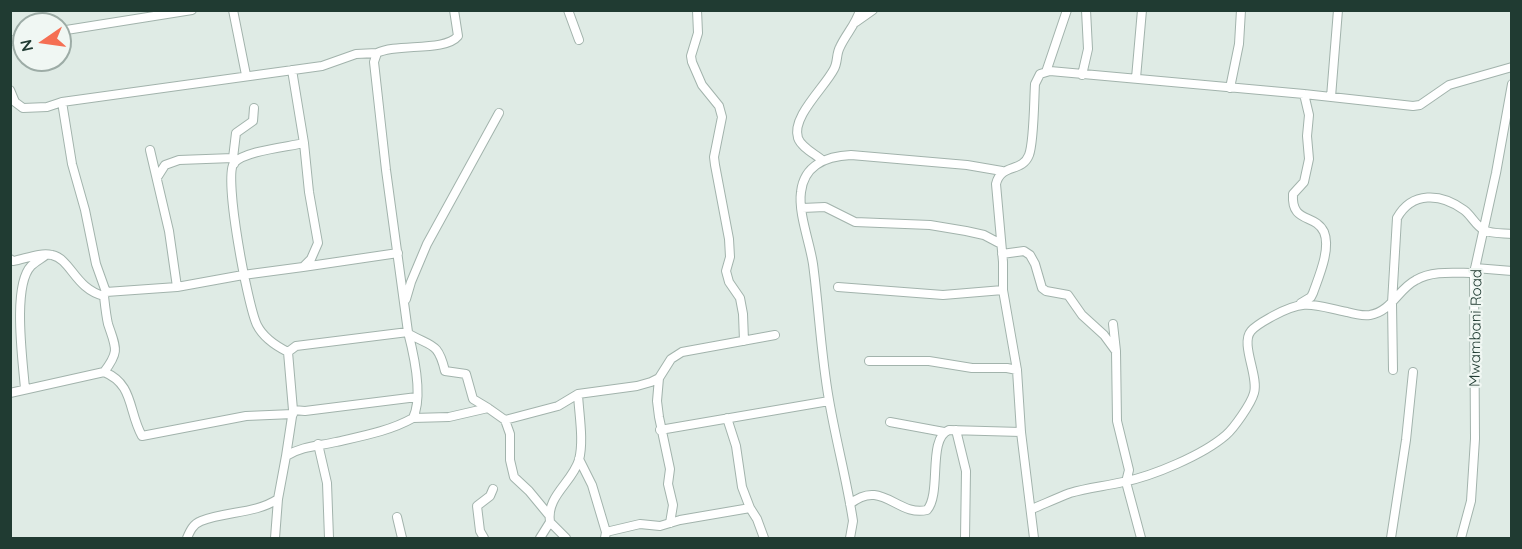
<!DOCTYPE html>
<style>
body{margin:0}
#map{position:relative;width:1522px;height:549px;overflow:hidden;background:#dfebe5;font-family:Quicksand,sans-serif}
canvas{display:block}
.frame{position:absolute;inset:0;border:12px solid #203b32;pointer-events:none}
.north{position:absolute;left:12px;top:12px;width:60px;height:60px;box-sizing:border-box;background:#f0f7f3;border:2px solid #9daca6;border-radius:50%;rotate:257deg;font-size:16px;font-weight:700;line-height:24px;text-align:center;color:#203b32}
.north::after{content:'';display:block;margin:auto;width:21px;height:27px;background:#f56f53;clip-path:polygon(50% 0,100% 100%,50% 72%,0 100%)}
</style>
<div id="map">
<canvas width="1522" height="549"></canvas>
<div class="frame"></div>
<div class="north">N</div>
</div>
<script>
const c = document.querySelector('canvas').getContext('2d');
c.lineJoin = 'round';
function strokePath(path, color, width, dash) { c.strokeStyle = color; c.lineWidth = width; c.lineCap = dash ? 'butt' : 'round'; c.setLineDash(dash || []); c.stroke(path); }
function write(font, color, halo, rows, align = 'center') {
  c.font = font + ' Quicksand,sans-serif'; c.lineWidth = 4.5; c.setLineDash([]); c.textBaseline = 'middle'; c.strokeStyle = halo; c.fillStyle = color; for (const [text, x, y, turn = 0] of rows) {
    c.save(); c.translate(x, y); c.rotate((+turn || 0) * Math.PI / 180); c.textAlign = isNaN(turn) ? turn : align; if (halo) c.strokeText(text, 0, 0); c.fillText(text, 0, 0); c.restore();
  }
}
const minor = new Path2D(`
 M233,10L246,75
 M568,10L579,40
 M697,10L698,33L691,56L692,62L702,85L719,106L722,117L714,157L715,165L729,239L730,257L726,271L729,282L740,298L743,314L744,341
 M856,22L873,10
 M60,31L192,10
 M10,41L24,38
 M1046,72L1067,10
 M1082,75L1088,49L1086,10
 M1136,78L1142,10
 M1230,88L1239,44L1241,10
 M10,90L15,102L23,108L47,107L62,102L322,66L356,54L377,53
 M1331,97L1338,10
 M62,102L72,164L85,210L96,264L106,292
 M150,150L169,231L177,287
 M233,158L236,133L253,121L254,108
 M822,160C815,154 801,147 798,138C791,117 825,87 834,69C838,62 836,54 840,47C846,34 856,24 860,10
 M158,176L165,165L179,160L233,158L234,164
 M802,208L825,207L855,222L930,225L966,231L984,235L1001,244
 M1002,254L1024,251L1030,255L1035,264L1042,288L1046,291L1068,295L1082,315L1104,335L1115,350
 M10,259L13,261C25,259 40,252 52,255C71,259 75,289 104,296L106,292L177,287L243,275L303,267L311,259L318,243L309,192L304,143L292,70
 M303,267L398,253
 M1475,268L1512,271
 M838,287L943,295L1003,290
 M104,296C105,305 106,315 108,324C116,348 120,351 104,372
 M406,299L411,282L427,244L499,113
 M1301,303L1311,297L1313,293C1319,276 1331,249 1324,232C1315,213 1291,224 1293,194L1304,182L1309,159L1307,136L1309,115L1304,94
 M1113,324L1116,351L1117,421L1129,470L1126,482L1141,538
 M409,334C432,347 438,342 445,371L466,374L473,399L488,408
 M288,352C276,346 263,337 257,325C248,307 223,176 234,163C244,151 287,147 304,143
 M869,361H929L972,368H1007L1017,370
 M1393,370L1392,303L1397,218C1412,191 1441,193 1464,210C1471,215 1476,226 1484,230C1491,234 1504,233 1512,234
 M659,378L657,401L659,417L670,469L668,484L673,505L670,523
 M25,389C23,362 12,286 31,266C35,262 41,259 46,255
 M10,393L104,372C134,384 128,411 142,436L246,416L293,414
 M293,410L305,411L417,397
 M413,418L449,417L488,408L505,420L510,434V460L514,477L529,491L548,514
 M727,418L736,446L742,487L750,508
 M505,420L558,406L578,394L637,386L651,382L659,378L671,359L682,352L775,335
 M890,422L944,432
 M660,430L829,401
 M956,430L966,471L965,538
 M318,444L327,483L329,538
 M286,456L293,410L288,352L296,346L408,332
 M579,459L592,485L606,532L605,538
 M850,504C882,478 897,517 927,510C942,493 927,438 949,430L1021,432
 M1032,509C1044,504 1057,498 1070,493C1087,488 1106,486 1123,482C1153,476 1203,455 1226,435C1234,428 1251,404 1254,393C1259,376 1240,344 1251,331C1256,325 1266,320 1273,316C1306,298 1313,305 1347,312C1354,314 1362,316 1370,315C1392,311 1398,289 1416,280C1432,270 1456,273 1474,273
 M397,517L402,538
 M550,522L566,538
 M606,532L640,524L660,526L680,520L750,508L757,519L764,538
 M187,538C190,531 193,524 201,521C226,511 255,514 278,499L286,456C302,446 319,446 336,442C362,436 390,431 413,418C423,397 414,355 408,332L386,170L374,62L377,53C397,43 445,52 458,36L454,10
 M275,538L278,499
 M484,538L480,531L477,506L490,496L493,489
 M540,538L550,522C546,496 572,483 579,460C584,440 579,415 578,394
 M850,538L853,521C847,481 836,441 829,400C821,355 819,309 813,264C810,243 798,213 801,192C804,165 827,156 851,155L967,165L1002,171
 M1034,538L1021,432L1017,370L1003,290V262L996,184C1001,163 1022,173 1029,155C1034,142 1034,100 1035,84L1040,74L1050,71L1304,94L1413,106L1420,105L1449,85L1512,67
 M1391,538L1406,440L1413,372
 M1461,538L1471,501L1475,439L1474,273L1496,173L1512,84`);
const streetNames = [
 ["Mwambani Road",1476,328,-89]
];
strokePath(minor, '#a2b3ac', 10);
strokePath(minor, '#fff', 8);
write('15px', '#203b32', '#f0f7f3', streetNames);
</script>
